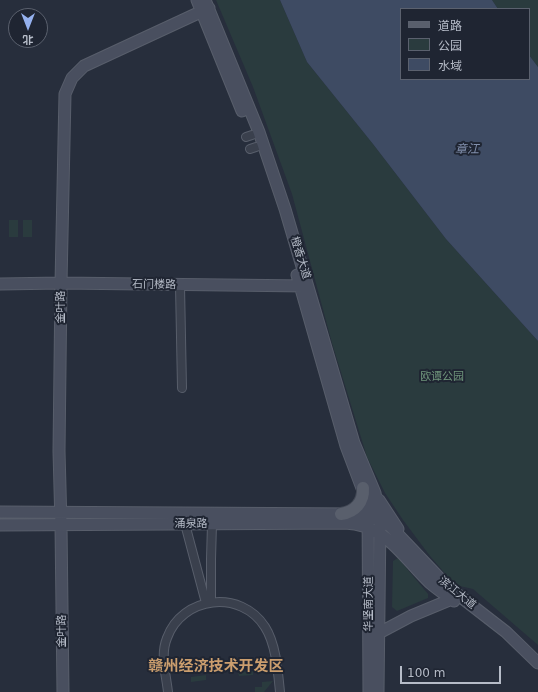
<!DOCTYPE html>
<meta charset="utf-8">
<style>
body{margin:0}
#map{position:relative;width:538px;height:692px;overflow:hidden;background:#272e3c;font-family:"DejaVu Sans","Noto Sans SC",sans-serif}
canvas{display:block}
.legend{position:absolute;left:400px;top:8px;width:130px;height:72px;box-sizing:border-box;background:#1f2532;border:1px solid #5b616e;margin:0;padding:5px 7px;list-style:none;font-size:12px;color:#b6bcc8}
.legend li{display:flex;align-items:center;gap:8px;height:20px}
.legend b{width:20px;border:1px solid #5b616e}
.north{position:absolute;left:8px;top:8px;width:40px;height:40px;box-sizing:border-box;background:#1f2532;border:1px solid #5b616e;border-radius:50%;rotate:180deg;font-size:11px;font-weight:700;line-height:16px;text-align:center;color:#b6bcc8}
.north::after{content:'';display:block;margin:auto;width:14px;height:18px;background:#94b0ee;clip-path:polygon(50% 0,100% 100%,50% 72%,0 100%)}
.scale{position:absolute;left:400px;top:666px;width:101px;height:18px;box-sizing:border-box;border:2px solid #b6bcc8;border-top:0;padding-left:5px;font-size:12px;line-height:14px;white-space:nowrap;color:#b6bcc8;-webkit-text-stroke:3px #1f2532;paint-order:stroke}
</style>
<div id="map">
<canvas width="538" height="692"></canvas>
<ul class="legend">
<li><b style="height:5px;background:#595f6c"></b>道路</li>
<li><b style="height:11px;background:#2a3b3e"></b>公园</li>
<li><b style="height:11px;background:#3e4b63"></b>水域</li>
</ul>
<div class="north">北</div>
<div class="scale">100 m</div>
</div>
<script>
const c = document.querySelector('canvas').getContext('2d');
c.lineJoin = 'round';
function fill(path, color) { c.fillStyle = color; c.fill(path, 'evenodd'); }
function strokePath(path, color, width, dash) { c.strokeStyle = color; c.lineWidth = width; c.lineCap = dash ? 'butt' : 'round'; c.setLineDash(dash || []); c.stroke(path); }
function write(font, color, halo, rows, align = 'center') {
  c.font = font + ' "DejaVu Sans","Noto Sans SC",sans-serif'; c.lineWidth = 4; c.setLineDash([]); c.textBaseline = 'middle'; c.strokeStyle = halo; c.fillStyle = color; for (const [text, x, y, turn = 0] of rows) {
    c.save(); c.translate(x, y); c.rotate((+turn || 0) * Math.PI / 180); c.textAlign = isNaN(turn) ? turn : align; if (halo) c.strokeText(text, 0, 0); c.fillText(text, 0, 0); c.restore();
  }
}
const green = new Path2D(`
 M216,0H280L307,62L373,144L446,239L538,341V645L473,589L455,585L430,556L403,520L385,493L367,457L332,343L292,194L253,87Z
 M492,0H538V67L529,55V9H498Z
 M9,220H18V237H9Z
 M23,220H32V237H23Z
 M398,558L428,594V598L397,611L392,607L393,561Z
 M253,671V675L239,676L238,672Z
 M206,675V680L191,682V677Z
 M273,681L264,692H255V687H262V682Z`);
const water = new Path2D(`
 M280,0H492L498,9H401V79H529V55L538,67V341L446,239L373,144L307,62Z`);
const street = new Path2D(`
 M246,137L252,135
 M250,149L256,147
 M180,286L182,388
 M185,524L206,603
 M211,602V559L212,524
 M168,692C166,674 160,655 167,638C182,596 241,589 265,627C276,644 278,672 280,692`);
const secondary = new Path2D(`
 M197,0L242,111
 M205,0L259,132L285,209L354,443L375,493L380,520L378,692
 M297,275L346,446L368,504L369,692
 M0,284L61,283L307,286
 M379,500L398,529
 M0,512L361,514L380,520L390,526L448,587L506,632L538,663
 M0,525L345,523C385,524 403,557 429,582C437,589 446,595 454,601
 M379,633L411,616L452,599
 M63,692L61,525L59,451L61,283L65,94L72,78L84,66L209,8`);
const primary = new Path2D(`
 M341,514C355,512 364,502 363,488`);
const streetNames = [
 ["橙香大道",300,258,73],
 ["石门楼路",154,285,1],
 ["金叶路",61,307,-90],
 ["涌泉路",191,524],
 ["滨江大道",457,593,39],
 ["华坚南大道",369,604,-90],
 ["金叶路",62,631,-90]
];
const parkNames = [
 ["欧谭公园",442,377]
];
const waterNames = [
 ["章江",467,150]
];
const districtNames = [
 ["赣州经济技术开发区",216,667]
];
fill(green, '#2a3b3e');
fill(water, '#3e4b63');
strokePath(street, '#585e6b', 10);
strokePath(secondary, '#585e6b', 13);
strokePath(primary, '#434956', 14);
strokePath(street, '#3a404d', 8);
strokePath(secondary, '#494f5f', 11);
strokePath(primary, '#595f6c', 12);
write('11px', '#b6bcc8', '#1f2532', streetNames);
write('11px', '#70967c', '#1f2532', parkNames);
write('italic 12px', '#818fac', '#1f2532', waterNames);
write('bold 15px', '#cb9e6e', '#1f2532', districtNames);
</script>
